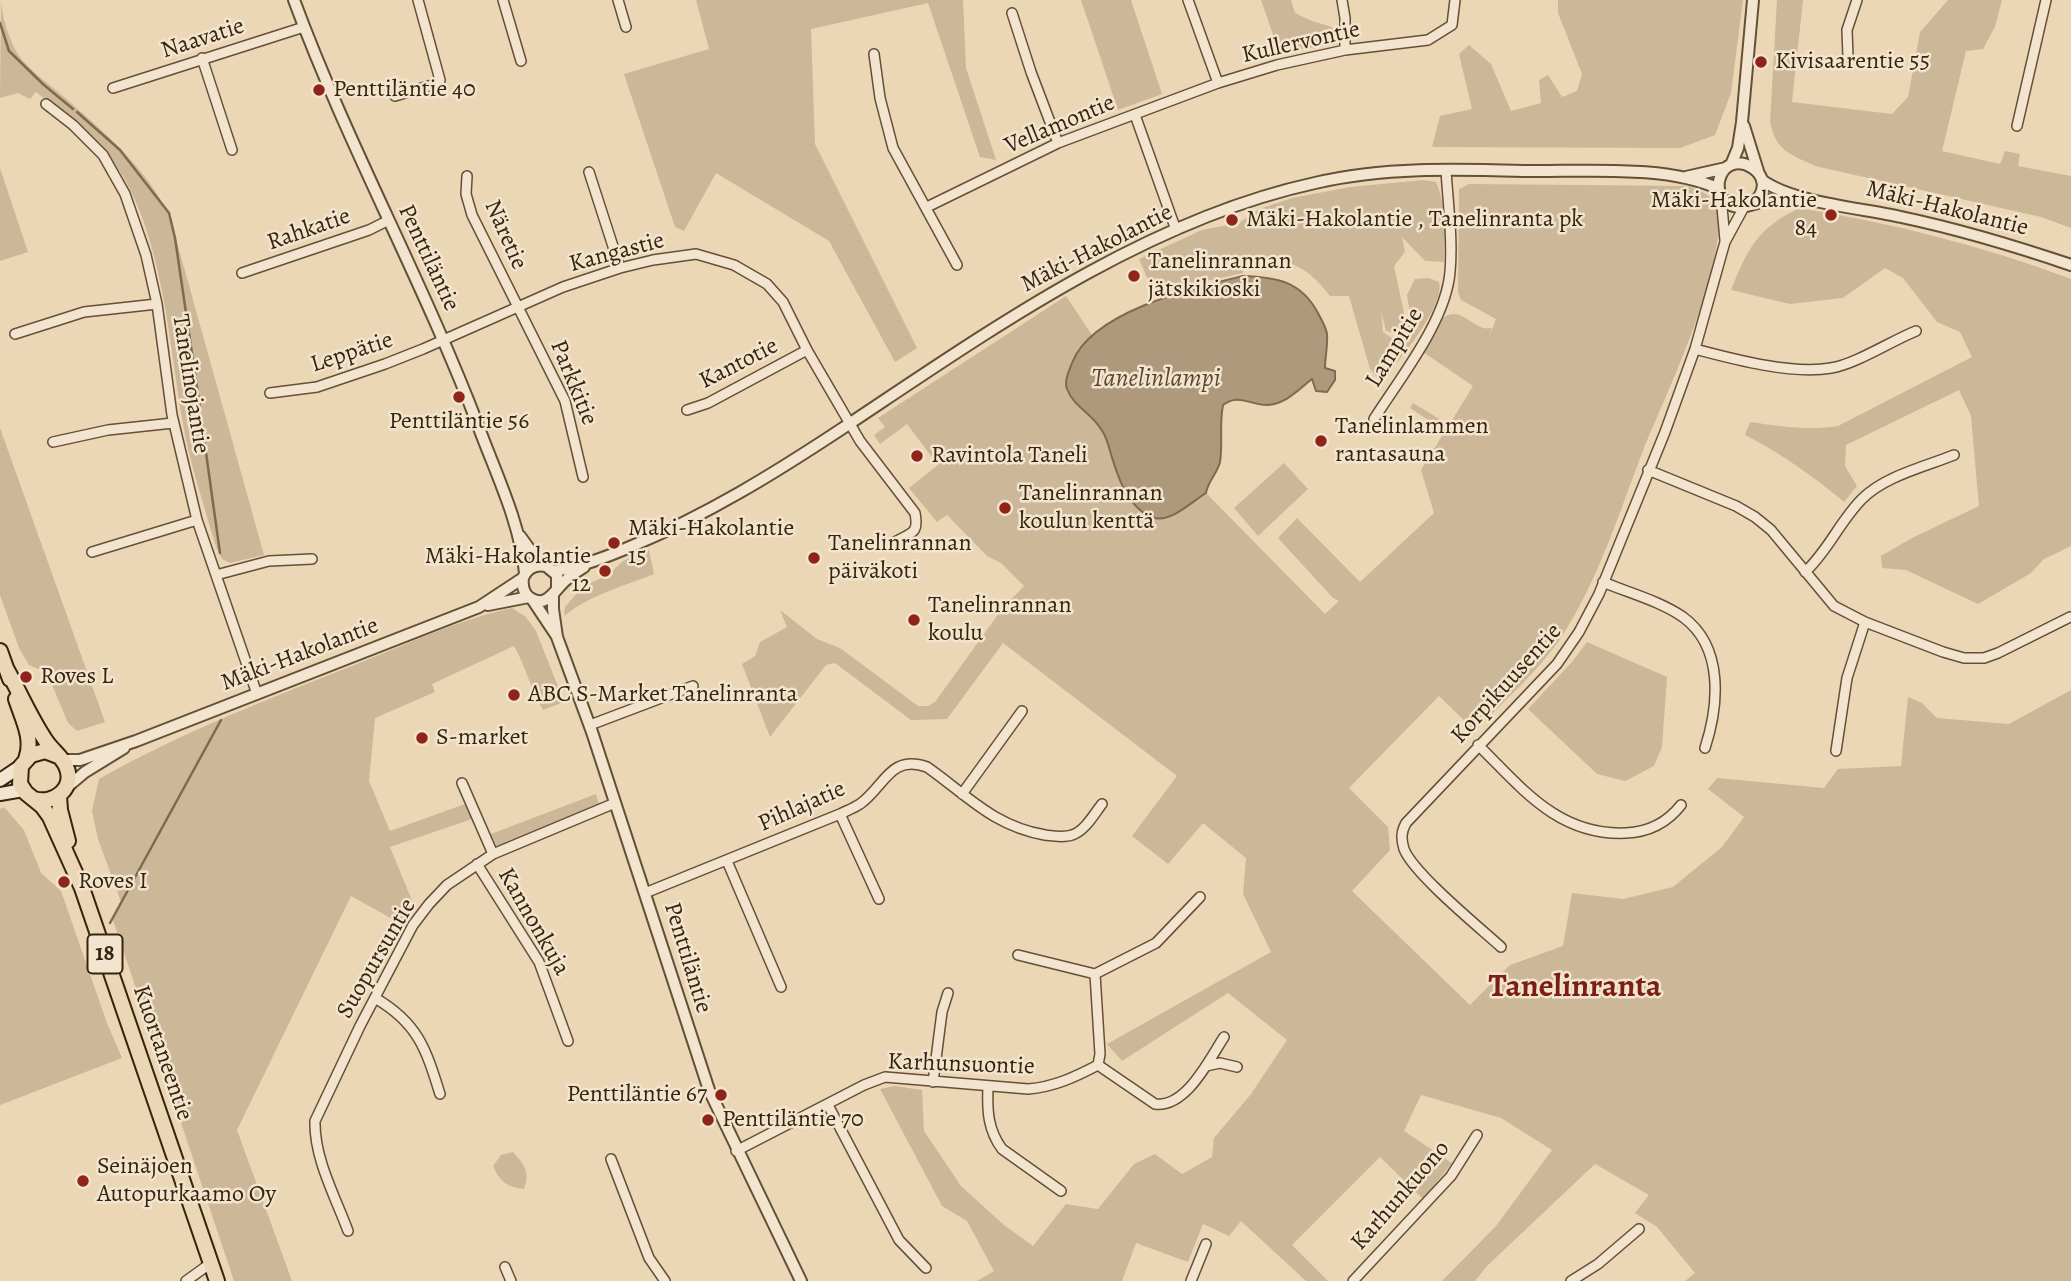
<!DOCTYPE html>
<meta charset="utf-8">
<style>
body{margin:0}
canvas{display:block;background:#ebd6b5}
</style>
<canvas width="2071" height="1281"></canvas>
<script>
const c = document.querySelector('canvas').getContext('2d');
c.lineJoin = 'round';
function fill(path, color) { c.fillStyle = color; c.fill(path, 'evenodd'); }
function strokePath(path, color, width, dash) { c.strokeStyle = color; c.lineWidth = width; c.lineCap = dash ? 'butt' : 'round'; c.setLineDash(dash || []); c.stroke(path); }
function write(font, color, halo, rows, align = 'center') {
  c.font = font + ' Alegreya,serif'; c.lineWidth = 5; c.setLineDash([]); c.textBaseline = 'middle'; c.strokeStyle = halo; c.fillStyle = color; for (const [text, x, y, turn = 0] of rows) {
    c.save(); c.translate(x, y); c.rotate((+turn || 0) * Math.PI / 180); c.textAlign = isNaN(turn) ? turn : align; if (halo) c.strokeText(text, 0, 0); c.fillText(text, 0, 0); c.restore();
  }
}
const green = new Path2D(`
 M1,0C2,17 8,36 16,51C25,67 49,84 63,96C103,131 147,168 170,217L264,555L230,563L222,559L216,547C204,505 189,462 182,418C169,340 161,223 111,159C91,132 62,113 36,92L30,99L18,93L0,98Z
 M696,0H963L966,68L996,160L980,157L928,3L811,29L815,144L917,348L895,362L829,241L716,173L684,231L675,227L624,74L709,49Z
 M1081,0H1131L1162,94L1118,110Z
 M1261,0H1291L1295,13L1312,21L1332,27L1337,44L1279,52Z
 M1558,0H1743L1731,93L1715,135L1680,148L1432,147L1440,116L1472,109L1459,54L1469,45L1491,64L1511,111L1541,103L1539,80L1548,75L1562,97L1577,91L1582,74L1558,13Z
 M1777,0H1803L1792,102L1892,114L1908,97L1920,32L1948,0H2002L1995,27L1983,49L1966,51L1942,151L2000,164L2005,151L2020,154L2018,166L2071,176V228L2041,217L1815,166C1790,154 1776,151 1770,122Z
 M0,168L28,252L0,261Z
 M1423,180L1436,182C1447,206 1444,236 1444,262L1425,261L1402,237L1405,252L1394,266L1404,313L1401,334L1386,331L1381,311L1383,332L1392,338L1403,334L1411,320L1407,295L1415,279L1429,278L1439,282C1445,306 1401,357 1386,377L1379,380L1370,369L1349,296H1330C1304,262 1285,258 1244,258L1243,273L1175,288L1156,298L1139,259L1202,230L1239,223L1259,209L1292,198L1350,187Z
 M1469,184L1688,186C1700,191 1712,194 1716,207C1732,257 1665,397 1644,448C1620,510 1600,576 1564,633C1541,669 1505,700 1475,731L1439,696L1349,788L1388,827L1390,850L1352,891L1470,1005L1510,965L1563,946L1572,893L1623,899L1673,887L1722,847L1744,817L1708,789L1717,778L1824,788L1838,769L1901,766L1908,697L1922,703L1937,718L2009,724L2071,690V1281H1685L1695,1273L1657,1227L1635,1213L1649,1195L1595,1164L1487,1266L1475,1281H1442L1496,1226L1552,1150L1501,1118L1421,1095L1404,1131L1452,1163L1423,1199L1380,1157L1292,1245L1328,1281H1306L1241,1221L1229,1236L1203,1224L1188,1262L1136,1243L1122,1281H977L994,1271L967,1221L942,1206L880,1089L894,1086L922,1090L924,1131L961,1186L1004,1225L1033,1246L1066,1204L1098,1209L1134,1164L1155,1154L1182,1174L1212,1157L1214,1138L1251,1094L1287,1040L1228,993L1122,1061L1107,1044L1271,952L1243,894L1246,858L1203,823L1168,864L1132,836L1177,776L1003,643L947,719L911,720L835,663L826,665L770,737L742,664L755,656L760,642L787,627L780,610L817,639L840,648L918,706H928L935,702L1002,609L1024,586L1001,563L987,556L947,515L937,522L909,488L938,465L907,424L880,444L874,435L885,427L878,418L1066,296L1092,335L1074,358L1088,413L1105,434L1116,471L1169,517L1206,493L1325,614L1339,601L1333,598L1278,538L1297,518L1360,582L1434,513L1421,470L1445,431L1410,408L1413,403L1449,425L1473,386L1423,352C1428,344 1438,322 1444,317C1462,305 1474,332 1492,328L1489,338L1496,319L1461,300L1458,292L1459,189Z
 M1799,208C1892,223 1983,246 2071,279V546L2044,559L2031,573L1978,604L1906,570L1882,568L1881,556L1912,538L1979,506L1971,416L1959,390L1846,445L1845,466L1857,486L1844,502C1813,476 1782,454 1745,435L1750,422C1779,426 1808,431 1838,426L1972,357L1960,332L1937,322L1903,278L1885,268L1843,298L1790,304L1731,290C1748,248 1757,229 1799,208Z
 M0,428L105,722L77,731L68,723L47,673L29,665L19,648L0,595Z
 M1284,463L1308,489L1258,536L1234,508Z
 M649,550L654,574C624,586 590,595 564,616L565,607L582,587L608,575L623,561Z
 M512,608L526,617L536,631L564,702L543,710C531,690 526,667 514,646L432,684L435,692L375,718L369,781L390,831L465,804L472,819L390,847L415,908L405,926L351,896L237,1130L292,1281H234L113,920L121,902L98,839L92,811L99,779C180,733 266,700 352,666C405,645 457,620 512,608Z
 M1587,642L1667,677L1662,747L1654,766L1625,781L1597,774L1528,709L1572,662Z
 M596,794L599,804L497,847L491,834Z
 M4,807L24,830L41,873L61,891L107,1023L122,1058L0,1105V809Z
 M513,1152C525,1165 530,1173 524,1189C508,1188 499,1181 493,1166L501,1155Z`);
const water = new Path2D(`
 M1243,276C1276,277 1301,281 1318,313C1321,319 1326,327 1327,334C1328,345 1325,357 1325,368L1335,371V380L1327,392L1316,391L1312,379C1298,390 1286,404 1267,405C1250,405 1238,393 1223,405C1219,424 1223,443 1220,462C1217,474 1208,481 1206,493C1193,501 1171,522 1155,518C1126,510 1115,469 1108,444C1100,416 1075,410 1067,389C1064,381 1069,371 1072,363C1092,311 1193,288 1243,276Z`);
const stream = new Path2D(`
 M0,23L9,51L44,85L73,109
 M77,112L120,150L169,213L175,238L200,408
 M201,417L220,553
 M110,923L221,720`);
const minor = new Path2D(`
 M503,0L521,61
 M618,0L626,27
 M1188,0L1218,83
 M1342,0L1345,18V50
 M1012,13L1031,72L1058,143
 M874,54L880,98L893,148L957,265
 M1848,57L1847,30L1857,0
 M202,58L232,150
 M113,88L304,27
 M395,96L439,83L440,80L418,0
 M46,104L73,125L103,155L125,194L146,255L157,304L172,415L197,520L257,694
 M1135,115L1176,230
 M2017,126L2046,0
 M589,172L620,268
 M467,176L466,194L472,215L565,401L583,477
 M1721,196L1725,240
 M927,207L1058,143L1218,83L1277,65L1345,50L1428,40L1452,25L1455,0
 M242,273L369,230L387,221
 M15,334L84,312L157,304
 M1695,349C1733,359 1792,375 1831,368C1856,364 1891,341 1916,331
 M270,393L317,387L385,364L423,349L563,287L620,268L653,260L696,254L734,265L767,284L783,302L807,350L860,441L915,513C919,534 912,532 895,542
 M687,410L708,403L807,350
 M1374,419C1400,378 1446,321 1450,272C1453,239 1448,204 1446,170
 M53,442L108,430L173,423
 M1648,470L1736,506L1755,517L1771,530L1834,606L1865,622L1943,652L1964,658H1984L1998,653L2070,617
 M92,552L197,520
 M1805,572C1828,551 1840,521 1862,499C1885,476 1924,467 1954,455
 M216,575L269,561L312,559
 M1603,582C1629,593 1660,601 1683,617C1724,647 1719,705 1705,748
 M590,725L693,686
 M1478,745C1522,788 1558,836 1626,833C1648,832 1667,823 1681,805
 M1836,751L1847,678L1865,622
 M462,783L493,854
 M962,794L1022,711
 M840,814L879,899
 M727,861L781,987
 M477,864L539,962L568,1041
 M645,893L840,814C846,811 854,808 860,804C885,786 890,754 927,767C967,795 993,826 1045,835C1053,836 1064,838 1072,835C1085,831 1094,814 1102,804
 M1501,947C1479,927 1413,873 1404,849C1401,839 1401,832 1406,823L1557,664L1579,632L1599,594L1665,432L1695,349L1725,242L1744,207
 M1018,955L1095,974
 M375,998C418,1023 426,1049 440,1094
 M1098,1065L1155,1104C1186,1108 1209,1060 1224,1037
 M1206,1066L1220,1063L1237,1067
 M933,1082L942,1012L948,993
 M988,1087C987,1111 988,1130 1002,1149L1061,1191
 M828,1105L899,1240L926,1268
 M736,1151L864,1085L885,1077L1028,1089C1054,1087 1075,1077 1098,1065L1100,1054L1095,974L1156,943L1200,897
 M611,1159L649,1258L665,1281
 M348,1231C335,1196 314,1158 315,1121L360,1026L413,925L429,904L447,885L493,854L615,803
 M505,1267L511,1281
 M186,1281L211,1263
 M1191,1281L1206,1244
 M1353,1281L1451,1176L1477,1135
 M1571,1281L1598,1264L1639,1229`);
const tertiary = new Path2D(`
 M294,0C348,146 424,283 479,428C497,476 520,523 525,573
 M1744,126L1758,171
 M1731,165L1738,148L1742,122L1753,0
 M1686,177L1726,168
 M1762,180C1793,203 1862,208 1901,217C1958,229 2015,246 2071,265
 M1751,205C1788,176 1727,142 1719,181C1718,188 1720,196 1725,201C1739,214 1756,201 1772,200C1781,199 1790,199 1799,199
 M520,536L541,565
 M554,571C581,567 607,557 632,546C707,515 775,473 843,428C986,333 1144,220 1315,183C1383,167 1454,169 1524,171C1581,172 1668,164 1719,189
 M557,589V575L546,566C535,564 527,568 523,578C522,586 523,593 530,598C547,609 555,589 566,580C571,575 578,571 584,567
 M553,596V609L557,637L592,732L709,1090L801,1281
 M532,599L556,635
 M488,605L529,597
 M62,760H80L136,741L479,607L523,578
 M66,788L85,772L124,748`);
const secondary = new Path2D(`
 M0,780L21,766
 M0,794L23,790`);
const trunk = new Path2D(`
 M0,651L10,679
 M7,670C20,693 31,719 46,741C52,750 62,757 66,766C76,788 54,805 34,799
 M16,699C22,718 34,739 26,759
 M58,756L45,751L31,755L21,766L20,784L26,793L42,806L50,817L82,888L217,1281
 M59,796L60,810L68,841`);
const markers = [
 [1761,62,7,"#8f2418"],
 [319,90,7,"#8f2418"],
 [1831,215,7,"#8f2418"],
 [1232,220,7,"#8f2418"],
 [1134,276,7,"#8f2418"],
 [459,397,7,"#8f2418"],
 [1321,441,7,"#8f2418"],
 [917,456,7,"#8f2418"],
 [1005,508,7,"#8f2418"],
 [614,543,7,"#8f2418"],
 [814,558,7,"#8f2418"],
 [605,571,7,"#8f2418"],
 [914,620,7,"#8f2418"],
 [26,677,7,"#8f2418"],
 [514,695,7,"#8f2418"],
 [422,738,7,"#8f2418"],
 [64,882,7,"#8f2418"],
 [721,1095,7,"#8f2418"],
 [708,1120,7,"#8f2418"],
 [83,1181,7,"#8f2418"]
];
const shields = [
 [105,954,35]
];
const shieldNames = [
 ["18",105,954]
];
const streetNames = [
 ["Naavatie",203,39,-18],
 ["Kullervontie",1301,43,-13],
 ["Vellamontie",1060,125,-23],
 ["Mäki-Hakolantie",1947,209,14],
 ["Rahkatie",309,230,-19],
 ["Näretie",505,235,66],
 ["Mäki-Hakolantie",1097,249,-27],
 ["Kangastie",617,253,-15],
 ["Penttiläntie",428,258,65],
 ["Lampitie",1395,348,-59],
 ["Leppätie",352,353,-18],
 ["Kantotie",739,364,-27],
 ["Parkkitie",573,383,68],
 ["Tanelinojantie",190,384,81],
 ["Mäki-Hakolantie",300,655,-21],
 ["Korpikuusentie",1507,684,-48],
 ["Pihlajatie",802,807,-24],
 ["Kannonkuja",533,922,60],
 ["Penttiläntie",687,958,73],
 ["Suopursuntie",377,959,-60],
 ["Kuortaneentie",162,1053,71],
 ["Karhunsuontie",961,1065,2],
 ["Karhunkuono",1401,1196,-49]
];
const poiNames = [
 ["Kivisaarentie 55",1775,62],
 ["Penttiläntie 40",333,90],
 ["Mäki-Hakolantie",1817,201,"right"],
 ["84",1817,229,"right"],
 ["Mäki-Hakolantie , Tanelinranta pk",1246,220],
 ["Tanelinrannan",1148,262],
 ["jätskikioski",1148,290],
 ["Penttiläntie 56",459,422,"center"],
 ["Tanelinlammen",1335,427],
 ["rantasauna",1335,455],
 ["Ravintola Taneli",931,456],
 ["Tanelinrannan",1019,494],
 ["koulun kenttä",1019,522],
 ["Mäki-Hakolantie",628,529],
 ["15",628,557],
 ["Tanelinrannan",828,544],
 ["päiväkoti",828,572],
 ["Mäki-Hakolantie",591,557,"right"],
 ["12",591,585,"right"],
 ["Tanelinrannan",928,606],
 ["koulu",928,634],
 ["Roves L",40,677],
 ["ABC S-Market Tanelinranta",528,695],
 ["S-market",436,738],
 ["Roves I",78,882],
 ["Penttiläntie 67",707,1095,"right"],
 ["Penttiläntie 70",722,1120],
 ["Seinäjoen",97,1167],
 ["Autopurkaamo Oy",97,1195]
];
const waterNames = [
 ["Tanelinlampi",1156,380]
];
const districtNames = [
 ["Tanelinranta",1575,988]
];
fill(green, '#ccb898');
fill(water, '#ae997c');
strokePath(water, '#7e6a50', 2);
strokePath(stream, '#7e6a50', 2.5);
strokePath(minor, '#645037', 12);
strokePath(tertiary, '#645037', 14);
strokePath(secondary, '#37240d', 16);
strokePath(trunk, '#37240d', 18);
strokePath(minor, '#f2e4cf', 9);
strokePath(tertiary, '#f2e4cf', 10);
strokePath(secondary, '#f2e4cf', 12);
strokePath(trunk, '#ebd6b5', 14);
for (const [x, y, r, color] of markers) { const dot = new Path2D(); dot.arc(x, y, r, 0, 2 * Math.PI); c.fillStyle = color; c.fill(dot); strokePath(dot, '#f2e4cf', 2.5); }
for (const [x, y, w] of shields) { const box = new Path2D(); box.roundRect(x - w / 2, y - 19.5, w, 39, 5); c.fillStyle = '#f2e4cf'; c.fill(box); strokePath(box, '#37240d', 2); }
write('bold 23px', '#37240d', null, shieldNames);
write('24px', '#37240d', '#f2e4cf', streetNames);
write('24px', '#37240d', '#f2e4cf', poiNames, 'left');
write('italic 26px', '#5b472e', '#f2e4cf', waterNames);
write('bold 32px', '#7a1f14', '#f2e4cf', districtNames);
</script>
